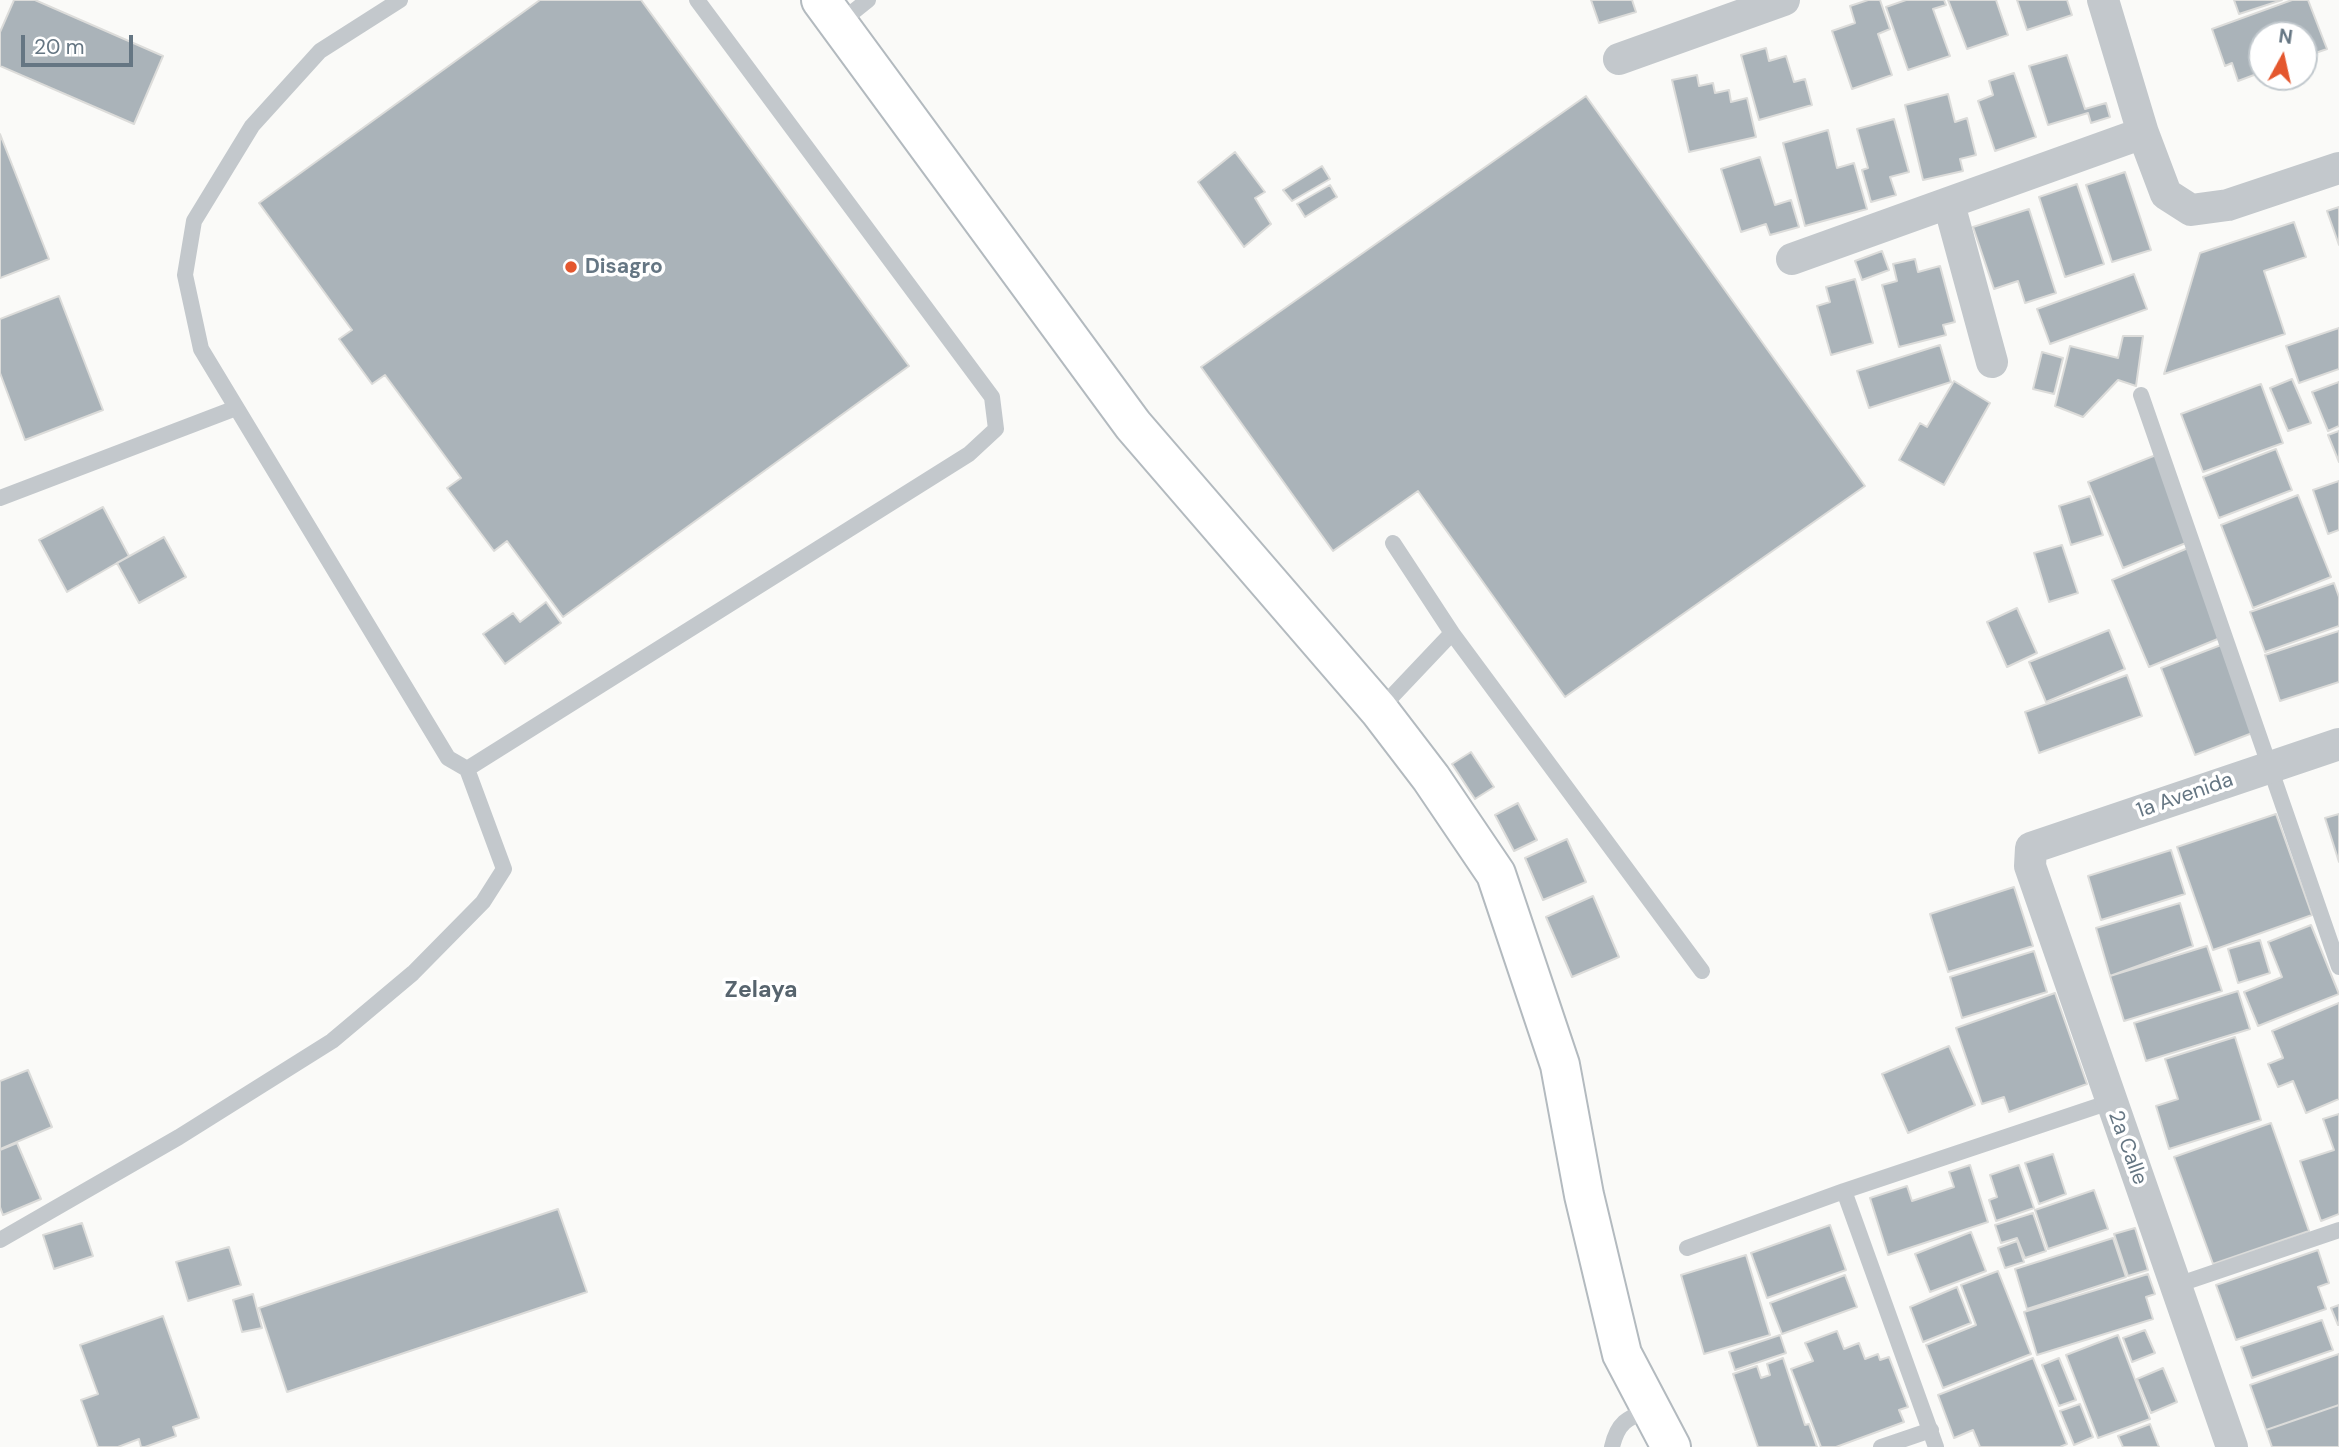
<!DOCTYPE html>
<style>
body{margin:0}
#map{position:relative;width:2339px;height:1447px;overflow:hidden;background:#fafaf8;font-family:"DM Sans",sans-serif}
canvas{display:block}
.north{position:absolute;left:2248px;top:21px;width:70px;height:70px;box-sizing:border-box;background:#fff;border:2px solid #c1c8cd;border-radius:50%;rotate:8deg;font-size:19px;font-weight:700;line-height:28px;text-align:center;color:#657683}
.north::after{content:'';display:block;margin:auto;width:24px;height:32px;background:#e4572e;clip-path:polygon(50% 0,100% 100%,50% 72%,0 100%)}
.scale{position:absolute;left:21px;top:35px;width:112px;height:32px;box-sizing:border-box;border:4px solid #657683;border-top:0;padding-left:9px;font-size:21px;line-height:24px;white-space:nowrap;color:#657683;-webkit-text-stroke:5px #fff;paint-order:stroke}
</style>
<div id="map">
<canvas width="2339" height="1447"></canvas>
<div class="north">N</div>
<div class="scale">20 m</div>
</div>
<script>
const c = document.querySelector('canvas').getContext('2d');
c.lineJoin = 'round';
function fill(path, color) { c.fillStyle = color; c.fill(path, 'evenodd'); }
function strokePath(path, color, width, dash) { c.strokeStyle = color; c.lineWidth = width; c.lineCap = dash ? 'butt' : 'round'; c.setLineDash(dash || []); c.stroke(path); }
function write(font, color, halo, rows, align = 'center') {
  c.font = font + ' "DM Sans",sans-serif'; c.lineWidth = 7; c.setLineDash([]); c.textBaseline = 'middle'; c.strokeStyle = halo; c.fillStyle = color; for (const [text, x, y, turn = 0] of rows) {
    c.save(); c.translate(x, y); c.rotate((+turn || 0) * Math.PI / 180); c.textAlign = isNaN(turn) ? turn : align; if (halo) c.strokeText(text, 0, 0); c.fillText(text, 0, 0); c.restore();
  }
}
const building = new Path2D(`
 M14,0H35L163,56L134,124L0,66V32Z
 M540,0H641L909,366L563,617L507,541L494,551L447,488L461,478L385,375L372,384L339,339L352,330L259,203Z
 M1591,0H1632L1636,12L1599,23Z
 M1868,0H1880L1890,29L1878,34L1892,75L1852,89L1832,31L1855,23L1850,6Z
 M1906,0H1944L1946,5L1933,9L1950,56L1908,70L1886,7Z
 M1948,0H1996L2008,35L1967,49Z
 M2017,0H2067L2072,15L2027,30Z
 M2234,0H2282L2239,14Z
 M2292,0H2308L2327,49L2304,57V35H2262V72L2238,81L2232,63L2225,66L2212,29Z
 M1766,48L1769,61L1786,56L1794,82L1805,79L1812,105L1759,120L1741,55Z
 M2067,55L2085,109L2106,103L2110,117L2091,123L2088,113L2048,125L2029,66Z
 M2014,73L2036,137L1995,151L1978,101L1993,95L1989,81Z
 M1697,75L1699,86L1713,83L1715,93L1729,90L1731,102L1747,98L1756,137L1689,152L1672,80Z
 M1948,94L1955,122L1967,118L1976,155L1960,159L1963,171L1923,180L1905,105Z
 M1586,96L1865,486L1565,697L1418,491L1333,551L1201,367Z
 M1894,119L1909,172L1890,177L1896,195L1871,202L1862,170L1868,168L1857,129Z
 M1828,130L1837,168L1854,163L1867,209L1805,226L1783,143Z
 M0,134L49,259L0,278Z
 M1235,152L1265,192L1255,198L1271,224L1244,247L1198,182Z
 M1760,157L1775,205L1791,200L1799,227L1770,235L1766,224L1741,232L1721,169Z
 M1322,166L1330,179L1292,201L1283,190Z
 M2125,172L2151,250L2112,262L2086,185Z
 M2077,184L2104,264L2065,277L2039,197Z
 M1330,185L1337,197L1305,217L1297,204Z
 M2339,207V245L2327,211Z
 M2029,209L2056,293L2025,303L2018,281L1994,289L1973,227Z
 M2294,222L2306,257L2264,271L2285,334L2164,374L2200,253Z
 M1882,251L1889,270L1862,280L1855,261Z
 M1915,259L1918,272L1940,266L1955,322L1943,325L1946,335L1899,347L1882,285L1897,281L1893,264Z
 M2134,274L2147,309L2050,344L2037,309Z
 M1855,279L1873,343L1831,355L1817,306L1830,302L1826,287Z
 M59,296L103,410L25,440L0,373V319Z
 M2339,328V369L2299,383L2286,346Z
 M2123,336H2143L2136,386L2118,380L2083,417L2055,406L2070,346L2118,358Z
 M1940,345L1951,382L1869,408L1857,371Z
 M2042,352L2063,358L2054,394L2033,389Z
 M2292,379L2311,423L2288,431L2270,388Z
 M1954,381L1990,403L1944,485L1899,460L1920,423L1927,427Z
 M2339,382V426L2328,431L2312,392Z
 M2261,384L2283,443L2203,472L2181,414Z
 M2339,431V462L2328,435Z
 M2276,449L2292,490L2219,518L2203,477Z
 M2161,453L2196,539L2123,568L2088,482Z
 M2339,481V530L2328,534L2313,490Z
 M2298,495L2331,577L2253,608L2221,525Z
 M2090,496L2103,535L2071,545L2059,506Z
 M103,507L129,556L67,592L39,540Z
 M164,537L186,577L139,603L117,563Z
 M2062,545L2078,593L2049,602L2034,553Z
 M2188,548L2225,636L2149,667L2112,580Z
 M2334,583L2339,597V626L2265,652L2250,612Z
 M546,602L561,623L505,664L483,634L513,613L520,622Z
 M2017,608L2037,653L2007,667L1987,622Z
 M2109,630L2125,669L2046,702L2029,662Z
 M2339,631V682L2280,701L2265,655Z
 M2221,645L2255,732L2195,755L2161,668Z
 M2127,675L2142,716L2039,753L2025,712Z
 M1471,752L1494,787L1475,799L1452,764Z
 M1518,803L1537,840L1514,851L1495,815Z
 M2276,814L2312,915L2213,950L2177,847Z
 M2339,814V862L2325,818Z
 M1567,839L1586,882L1543,900L1525,858Z
 M2171,850L2185,894L2101,920L2088,876Z
 M2014,887L2033,946L1948,972L1930,914Z
 M1593,896L1619,957L1572,977L1546,917Z
 M2180,903L2193,946L2110,976L2096,928Z
 M2311,925L2339,994L2258,1026L2244,992L2282,977L2268,942Z
 M2260,940L2270,973L2238,983L2228,949Z
 M2207,946L2222,991L2124,1021L2110,976Z
 M2034,951L2047,992L1962,1018L1950,977Z
 M2238,991L2250,1029L2146,1061L2134,1023Z
 M2055,993L2087,1084L2009,1112L2004,1097L1982,1104L1956,1028Z
 M2339,1003V1099L2306,1113L2293,1081L2278,1087L2268,1064L2283,1058L2272,1031Z
 M2235,1037L2261,1120L2169,1149L2156,1106L2178,1099L2165,1059Z
 M1949,1046L1975,1105L1908,1133L1882,1074Z
 M28,1070L52,1127L0,1149V1081Z
 M2339,1114V1214L2321,1221L2300,1161L2334,1150L2323,1119Z
 M2271,1123L2309,1231L2213,1264L2174,1157Z
 M17,1143L41,1199L3,1215L0,1207V1150Z
 M2053,1154L2066,1194L2039,1204L2025,1163Z
 M1970,1165L1988,1222L1888,1255L1870,1198L1907,1186L1912,1201L1954,1187L1949,1172Z
 M2019,1165L2034,1208L1996,1221L1989,1200L1997,1197L1990,1175Z
 M2094,1190L2108,1229L2048,1249L2035,1210Z
 M558,1209L587,1292L287,1392L259,1308Z
 M2033,1213L2046,1251L2025,1258L2017,1238L2001,1243L1995,1225Z
 M82,1223L93,1256L54,1269L43,1235Z
 M1830,1225L1846,1270L1767,1298L1751,1253Z
 M2135,1228L2148,1270L2128,1276L2114,1234Z
 M1971,1232L1986,1271L1930,1292L1915,1254Z
 M2113,1238L2126,1277L2027,1309L2015,1269Z
 M2017,1241L2024,1262L2005,1268L1998,1248Z
 M229,1247L241,1285L188,1301L176,1262Z
 M2318,1250L2329,1283L2318,1287L2326,1309L2236,1340L2216,1285Z
 M1746,1255L1770,1335L1704,1354L1681,1275Z
 M1998,1271L2031,1354L1943,1388L1926,1345L1976,1325L1961,1285Z
 M2148,1274L2155,1294L2146,1297L2153,1319L2037,1355L2024,1312Z
 M1845,1275L1857,1307L1782,1334L1770,1303Z
 M1957,1287L1971,1323L1923,1342L1910,1307Z
 M253,1294L262,1328L242,1332L233,1300Z
 M2339,1305V1325H2338L2331,1308Z
 M163,1316L199,1418L173,1427L176,1436L145,1447H141L139,1439L118,1447H98L81,1400L98,1394L80,1345Z
 M2322,1320L2333,1350L2252,1378L2241,1347Z
 M2145,1330L2155,1353L2132,1362L2123,1338Z
 M1837,1331L1844,1349L1859,1343L1865,1359L1878,1354L1880,1360L1889,1357L1908,1407L1899,1410L1904,1422L1836,1447H1821L1791,1369L1813,1361L1805,1343Z
 M1780,1335L1786,1353L1735,1370L1729,1352Z
 M2118,1335L2150,1419L2098,1438L2066,1355Z
 M2339,1354V1405L2266,1430L2250,1385Z
 M1783,1358L1805,1425L1809,1424L1817,1447H1758L1733,1374L1757,1366L1761,1378L1770,1375L1767,1364Z
 M2033,1358L2067,1444L2060,1447H1980L1973,1430L1954,1438L1938,1395Z
 M2059,1358L2076,1400L2059,1406L2042,1365Z
 M2163,1368L2177,1402L2151,1413L2137,1379Z
 M2080,1404L2093,1437L2074,1445L2060,1411Z
 M2339,1405V1447H2272L2266,1430Z
 M2150,1424L2159,1447H2123L2118,1436Z`);
const lane = new Path2D(`
 M838,24L868,0
 M2141,395L2339,967
 M0,498L236,408
 M1452,633L1702,971
 M1379,710L1452,633L1393,543
 M467,769L969,454L996,429L992,397L697,0
 M1844,1191L1936,1447
 M0,1240L179,1137L332,1041L413,973L483,902L504,869L467,769L448,758L201,349L185,275L194,221L252,126L320,51L400,0
 M1687,1248L1844,1191L2110,1102
 M2177,1285L2339,1230
 M1612,1447C1618,1421 1628,1418 1652,1408
 M1881,1447L1931,1430`);
const street = new Path2D(`
 M2103,0L2143,133L2166,194L2191,210L2228,205L2339,168
 M1619,59L1784,0
 M1949,204L1992,362
 M1792,259L2143,133
 M2232,1447L2030,866L2031,848L2339,744`);
const secondary = new Path2D(`
 M821,0L1133,425L1379,710L1431,778L1496,874L1560,1065L1584,1195L1622,1354L1671,1447`);
const markers = [
 [571,267,7,"#e4572e"]
];
const poiNames = [
 ["Disagro",585,267]
];
const streetNames = [
 ["1a Avenida",2185,796,-19],
 ["2a Calle",2127,1148,70]
];
const neighbourhoodNames = [
 ["Zelaya",761,991]
];
fill(building, '#aab3b9');
strokePath(building, '#dcdcda', 2);
strokePath(secondary, '#b3babf', 42);
strokePath(lane, '#c3c8cc', 16);
strokePath(street, '#c3c8cc', 32);
strokePath(secondary, '#fff', 38);
for (const [x, y, r, color] of markers) { const dot = new Path2D(); dot.arc(x, y, r, 0, 2 * Math.PI); c.fillStyle = color; c.fill(dot); strokePath(dot, '#fff', 2.5); }
write('bold 21px', '#657683', '#fff', poiNames, 'left');
write('21px', '#657683', '#fff', streetNames);
write('bold 23px', '#57646e', '#fff', neighbourhoodNames);
</script>
